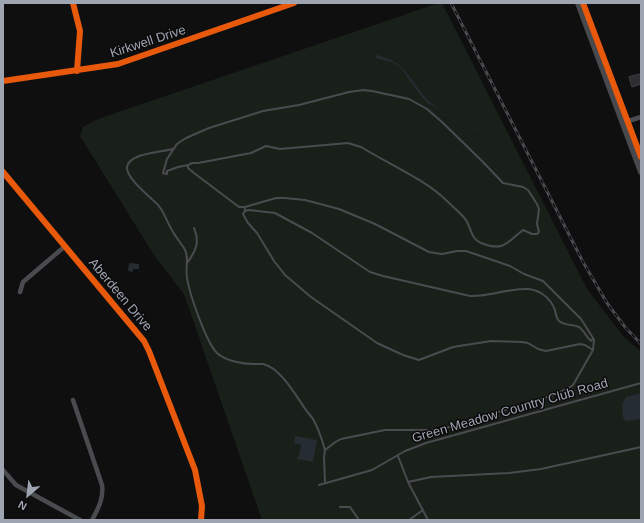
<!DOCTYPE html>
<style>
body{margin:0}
#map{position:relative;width:644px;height:523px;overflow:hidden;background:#0f0f10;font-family:Arial,sans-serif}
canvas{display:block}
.frame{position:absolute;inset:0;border:4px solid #9fa4b1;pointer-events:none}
.north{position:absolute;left:8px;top:475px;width:40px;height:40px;-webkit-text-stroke:3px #0a0a0b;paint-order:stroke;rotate:208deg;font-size:11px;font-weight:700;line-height:16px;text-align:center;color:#9fa4b1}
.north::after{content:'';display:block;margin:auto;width:14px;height:18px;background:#9fa4b1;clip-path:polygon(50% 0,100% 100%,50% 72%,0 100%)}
</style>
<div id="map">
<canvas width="644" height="523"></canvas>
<div class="frame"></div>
<div class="north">N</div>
</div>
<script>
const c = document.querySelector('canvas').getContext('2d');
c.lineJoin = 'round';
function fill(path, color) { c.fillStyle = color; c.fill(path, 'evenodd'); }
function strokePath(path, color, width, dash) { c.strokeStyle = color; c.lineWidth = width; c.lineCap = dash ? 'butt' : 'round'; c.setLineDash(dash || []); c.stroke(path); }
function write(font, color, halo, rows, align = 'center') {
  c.font = font + ' Arial,sans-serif'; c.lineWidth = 3; c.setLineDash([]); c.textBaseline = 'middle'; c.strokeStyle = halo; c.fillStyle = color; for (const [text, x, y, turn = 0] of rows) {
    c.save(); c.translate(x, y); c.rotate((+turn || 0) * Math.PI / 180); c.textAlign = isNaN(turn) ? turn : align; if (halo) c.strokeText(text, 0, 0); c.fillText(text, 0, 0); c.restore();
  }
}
const green = new Path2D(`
 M439,3H442L587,289L623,336L641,352V520H262L184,294L154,255L80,136L83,127L98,119Z`);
const water = new Path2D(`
 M378,55C385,58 394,60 400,66C412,77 419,93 432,104C450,118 472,127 493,136L458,120L429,104L422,97L400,67L392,62L376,58L375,56Z
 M129,263L139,264V269H133V272L128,271Z
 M641,393V419L626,421L623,418L622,405L626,397Z
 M295,436L317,440L313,462L297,459V457L299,456L301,445L294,443Z`);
const building = new Path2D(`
 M641,74V84L632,87L629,77Z`);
const lane = new Path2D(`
 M173,149C162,152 129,153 127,167C126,178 148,195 155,202C164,209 166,221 172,230C175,236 180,242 184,248C190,258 185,267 187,277C189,293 206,342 217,353C226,361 242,364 254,364C257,364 260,364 263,364C281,368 296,396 306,410C308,413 311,416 313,419C319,429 322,440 325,450
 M188,165L192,163H198L251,153L266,146L280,149L348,143L361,147C387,163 426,180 447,201C453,207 461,213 466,220C471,228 471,239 481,243C504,252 506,243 523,230L532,234H537L539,232L537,224L539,209L537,204L528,190L523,187L503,183L482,161L442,122L427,109L409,99L372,91L363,90L349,92L299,105L263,111L209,128L186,138L177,144L167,159L163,173L167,174V171L178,167L188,165V168L194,173L239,207H244
 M245,211V207L276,198H285L305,200L339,209L375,224L429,252L442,254L457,251H466L510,266L524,274L543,281L581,319L593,338L591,341C586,337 584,330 579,327C573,324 565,326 559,321C556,318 556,314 555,310C550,297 538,288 524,289C506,289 488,297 470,296L383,276L370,272L312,233L275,213L249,210L245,211L243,214L248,223L257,233L274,261L285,275L311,297L377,343L403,355L419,360L453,347L491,341L522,342L528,343L538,349L546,351L580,344L585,345L593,350L573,385L567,389L551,396L439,430H385L341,439L334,443L325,450L324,457L325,483
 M188,262C196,250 200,242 194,228
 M593,338L594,340L593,350
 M398,456L408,482L431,477L509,473L541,469L641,447
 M408,482L428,520
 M319,485L372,470L405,451L426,443L641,383
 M340,507H350L359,520
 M409,520L423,510`);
const street = new Path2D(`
 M3,81L118,64L294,3
 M622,123L641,117
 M3,172L144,341L149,351L195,470L202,506L201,520
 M20,292L23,282L64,247
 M73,400L102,485C104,498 98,509 92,520
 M3,470L16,485L80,520`);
const secondary = new Path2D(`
 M578,3L641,172`);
const rail = new Path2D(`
 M451,3L583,262L607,303L625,327L641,344`);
const cycleway = new Path2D(`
 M73,3L80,31L77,71
 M583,3L641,157
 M3,81L118,64L294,3
 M3,172L144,341L149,351L195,470L202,506L201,520`);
const streetNames = [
 ["Kirkwell Drive",148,42,-18],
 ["Aberdeen Drive",120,295,50],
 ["Green Meadow Country Club Road",510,411,-16]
];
fill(green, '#19201a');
fill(water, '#252c32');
fill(building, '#2e2e30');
strokePath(building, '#3e4044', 1);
strokePath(lane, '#4a4b4f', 2);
strokePath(street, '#4a4b4f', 4.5);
strokePath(secondary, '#48494c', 6);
strokePath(rail, '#494a4f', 3);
strokePath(rail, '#0a0a0b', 1.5, [4.5]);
strokePath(cycleway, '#e8590c', 6);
write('13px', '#9fa4b1', '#0a0a0b', streetNames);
</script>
